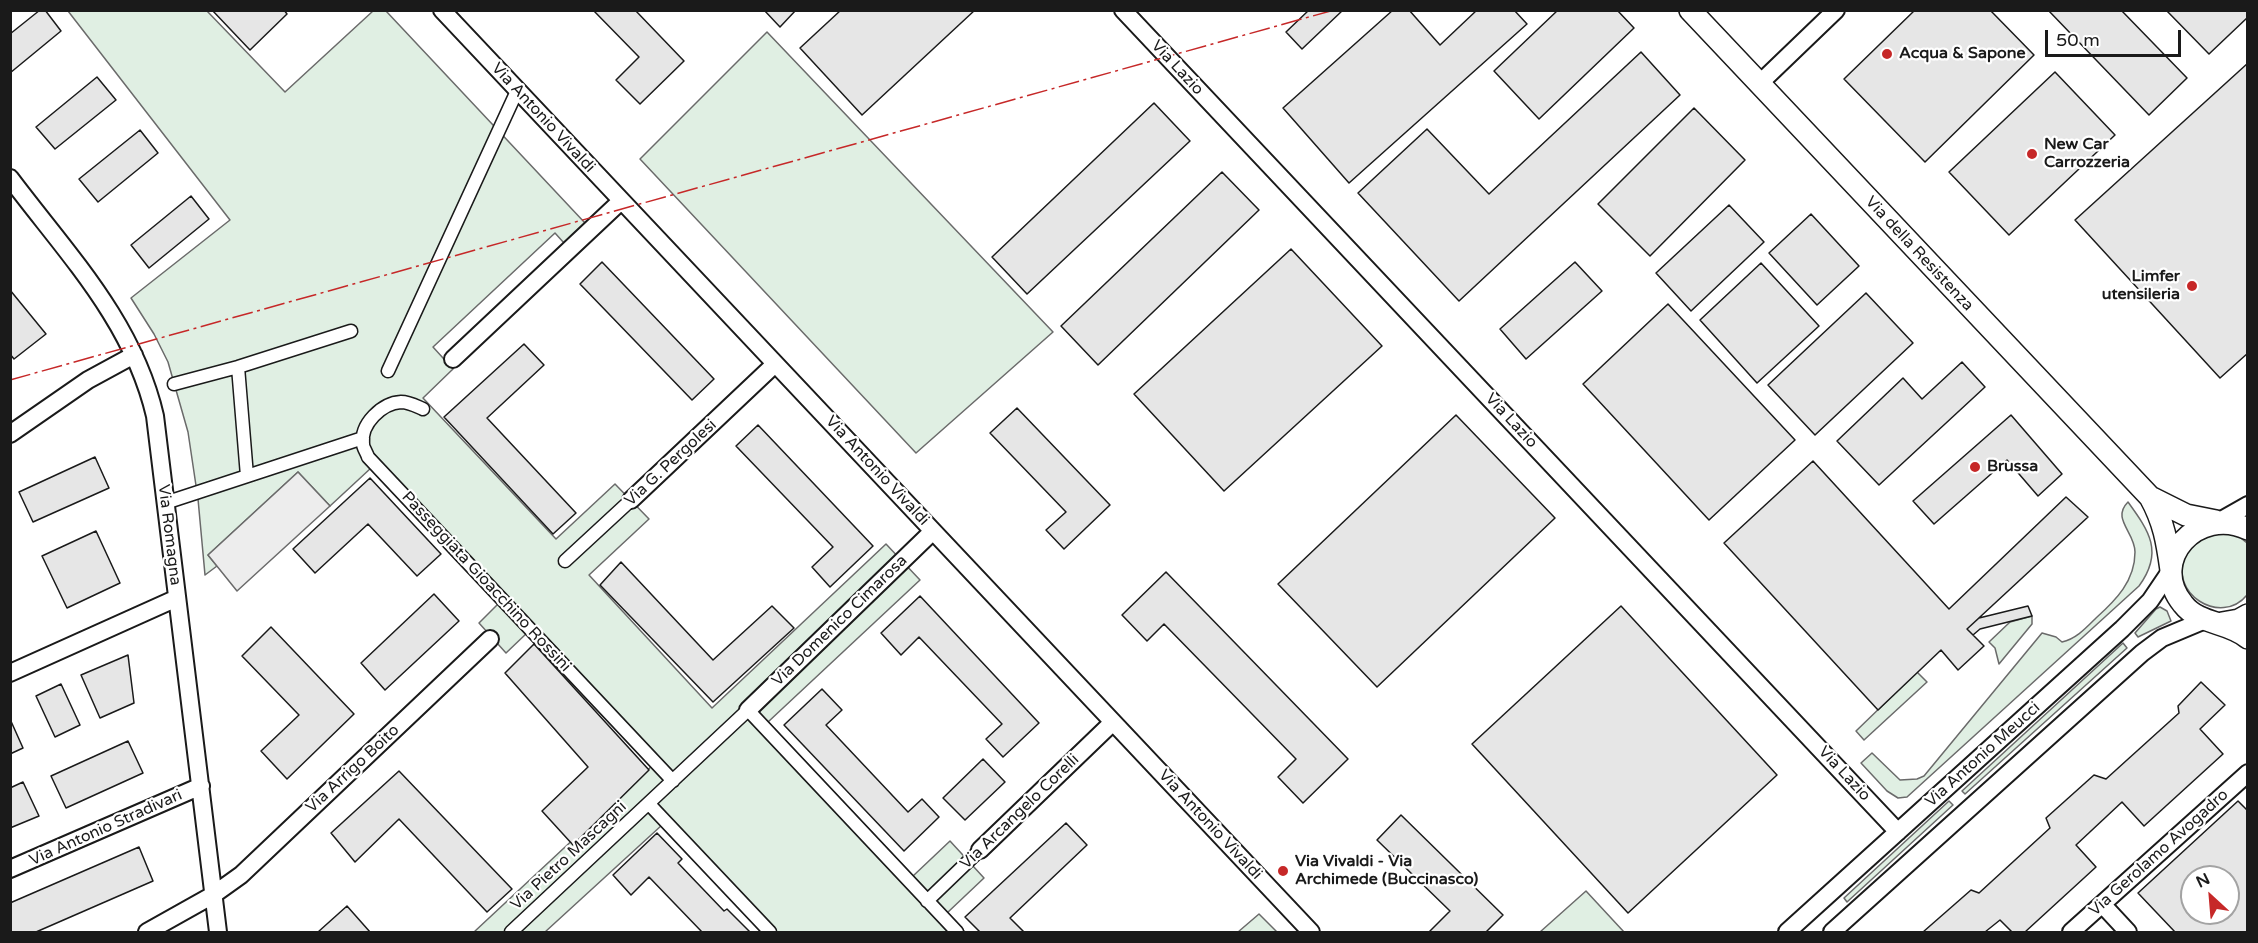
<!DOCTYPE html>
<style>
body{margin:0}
#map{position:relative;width:2258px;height:943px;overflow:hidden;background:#fff;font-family:"Varela Round",sans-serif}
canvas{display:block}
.frame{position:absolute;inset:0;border:12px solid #1a1a1a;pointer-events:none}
.north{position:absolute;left:2180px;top:865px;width:60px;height:60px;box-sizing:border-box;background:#fff;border:2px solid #a3a3a3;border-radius:50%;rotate:334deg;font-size:16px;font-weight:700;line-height:24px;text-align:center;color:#1a1a1a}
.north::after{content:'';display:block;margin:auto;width:21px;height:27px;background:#c62828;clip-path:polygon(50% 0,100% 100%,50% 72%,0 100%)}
.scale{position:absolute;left:2045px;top:30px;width:136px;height:27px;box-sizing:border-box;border:3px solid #1a1a1a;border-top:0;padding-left:8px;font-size:18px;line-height:21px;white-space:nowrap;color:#1a1a1a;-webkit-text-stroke:4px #fff;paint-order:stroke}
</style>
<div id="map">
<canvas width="2258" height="943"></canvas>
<div class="frame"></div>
<div class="north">N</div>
<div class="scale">50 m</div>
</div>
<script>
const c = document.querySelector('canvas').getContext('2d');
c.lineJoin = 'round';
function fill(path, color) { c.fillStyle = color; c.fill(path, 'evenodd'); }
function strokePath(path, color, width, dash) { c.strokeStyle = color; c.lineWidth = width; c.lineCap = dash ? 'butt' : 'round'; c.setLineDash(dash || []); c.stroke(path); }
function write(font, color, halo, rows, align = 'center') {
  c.font = font + ' "Varela Round",sans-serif'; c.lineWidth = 4.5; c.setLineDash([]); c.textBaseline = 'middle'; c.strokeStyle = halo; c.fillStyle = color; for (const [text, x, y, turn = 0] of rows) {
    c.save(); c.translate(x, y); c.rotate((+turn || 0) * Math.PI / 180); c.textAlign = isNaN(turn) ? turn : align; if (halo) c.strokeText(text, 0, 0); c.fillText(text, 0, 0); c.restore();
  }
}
const green = new Path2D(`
 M68,11H207L285,92L373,11H386L585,223L564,243L555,233L433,347L453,369L423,398L556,539L615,484L649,519L589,575L712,708L886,544L920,580L768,722L913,876L950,841L984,878L947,913L965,932H764L662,825L545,932H474L654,764L528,632L506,653L479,623L499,603L371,468L330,506L298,472L208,555L217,566L205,575L198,499L188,432L168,362L154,334L131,298L230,220Z
 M767,32L1053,332L916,453L640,159Z
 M2128,502C2149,531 2164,552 2139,586L1907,797L1898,798L1887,791L1861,763L1872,753L1900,780L1917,779L1924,776L2042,633L2056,637L2062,642C2076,639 2086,628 2096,618C2116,600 2135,581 2135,552C2135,532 2111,519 2128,502Z
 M2213,532L2237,535L2247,543V595C2221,627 2167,593 2186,555C2188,551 2190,545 2193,543C2197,538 2207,535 2213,532Z
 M2160,607L2167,611L2171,621L2138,637L2135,633L2156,609Z
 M2032,616V624L1999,664L1995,648L1989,642L2010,622Z
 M2123,643L2127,648L1965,794L1962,791Z
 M1917,672L1927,682L1864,740L1856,731Z
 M1949,801L1953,805L1847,902L1844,898Z
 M1586,891L1624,932H1540Z
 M1259,914L1277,932H1238Z`);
const parking = new Path2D(`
 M298,472L330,506L237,591L208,555Z`);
const building = new Path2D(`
 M40,10H45L61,31L10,73V34Z
 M212,10H284L287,14L250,50Z
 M593,10H635L684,61L640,104L616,80L639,57Z
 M764,10H796L780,27Z
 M841,10H975L862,115L800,48Z
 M1309,10H1343L1302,49L1286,32Z
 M1393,10H1409L1440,45L1477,10H1514L1527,24L1349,183L1283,108Z
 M1558,10H1617L1634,28L1539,119L1494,71Z
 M1915,10H1990L2034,55L1925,162L1844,79Z
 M2048,10H2121L2187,78L2149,115Z
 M2166,10H2248V17L2209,54Z
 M1641,52L1680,95L1459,301L1358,193L1427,129L1489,194Z
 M2248,63V353L2220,378L2075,220Z
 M2055,72L2115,135L2009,235L1949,172Z
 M97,77L116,100L55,149L36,127Z
 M1154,103L1190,141L1027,294L992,257Z
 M1694,108L1745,160L1650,256L1598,204Z
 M140,130L158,153L98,202L79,179Z
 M1222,172L1259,210L1098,365L1061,326Z
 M191,196L209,219L149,268L131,245Z
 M1729,205L1764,242L1691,311L1656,273Z
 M1811,214L1859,266L1817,305L1769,253Z
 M1291,249L1382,346L1224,491L1134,394Z
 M602,262L714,379L692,400L580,284Z
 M1575,262L1602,291L1526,359L1500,329Z
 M1761,263L1819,326L1757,383L1700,320Z
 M10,290L46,334L14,359L10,354Z
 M1866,293L1913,343L1815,435L1768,385Z
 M1668,304L1795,440L1709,520L1583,384Z
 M524,344L544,365L487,418L576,513L553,534L444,417Z
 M1962,362L1985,387L1879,485L1837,441L1903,378L1922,399Z
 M1017,408L1110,505L1064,549L1046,530L1066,512L990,433Z
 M1456,415L1555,518L1377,687L1278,584Z
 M2011,415L2062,474L2038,496L2007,460L1934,524L1913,501Z
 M758,425L873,546L830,587L812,567L833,547L736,446Z
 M95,457L109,488L33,522L19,492Z
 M1813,461L1949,609L2066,497L2088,517L1967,629L1984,646L1958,670L1941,650L1878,710L1724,543Z
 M370,478L441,554L417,576L368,524L315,573L293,549Z
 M96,531L120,583L67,608L42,556Z
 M621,562L713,660L772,606L794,628L713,702L600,585Z
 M1166,572L1348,759L1303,803L1278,777L1296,759L1164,624L1147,641L1122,615Z
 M434,594L459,621L385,690L361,663Z
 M920,596L1039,723L1003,757L986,739L1002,724L919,637L901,655L881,633Z
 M1621,606L1777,775L1628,913L1472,744Z
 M2028,606L2032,616L1980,629L1973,635L1967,629L1979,618Z
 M271,627L354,714L287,779L261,751L299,715L242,656Z
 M534,644L649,770L573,845L542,811L588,767L505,673Z
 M128,655L134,703L100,718L81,675Z
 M2201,682L2225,705L2200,729L2223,754L2144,826L2122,802L2076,845L2096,867L2025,932H2012L2000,920L1985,932H1923L1971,890L1979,893L2050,828L2046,818L2094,775L2106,779L2179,713L2178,706Z
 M61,684L80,725L55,737L36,696Z
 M822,689L842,710L826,725L908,812L922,799L939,817L904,851L784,725Z
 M10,719L23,748L10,754Z
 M128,741L143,773L66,808L51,776Z
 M983,759L1005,782L965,820L943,798Z
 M399,771L512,889L487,912L399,819L355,862L331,833Z
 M23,782L39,816L10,828V788Z
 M2238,801L2248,811V932H2175L2138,893ZM2192,877H2228V913H2192Z
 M1401,815L1503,915L1486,932H1429L1450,911L1377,840Z
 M1066,823L1087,845L1010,918L1024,932H980L965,917Z
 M657,833L682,859L678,863L724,911L727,909L750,932H702L649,877L631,895L613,875Z
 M139,847L153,881L36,932H10V903Z
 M347,906L370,932H318Z`);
const pedestrian = new Path2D(`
 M238,367L247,476
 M388,371L517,91
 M174,384L238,367L351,331
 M423,409C416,406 409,402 401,402C382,403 360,424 363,444C363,448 367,453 368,457L673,781
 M165,503L363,438
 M565,561L631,500
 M649,804L770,932
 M927,901L980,850
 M511,932L748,710L957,932`);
const minor = new Path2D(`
 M442,10L1311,932
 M1123,10L1898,832
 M1759,84L1836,10
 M10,178C67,254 133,321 155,416L218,932
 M453,359L621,201
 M10,434L88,380L134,355
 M631,500L775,364
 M2218,522L2248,505
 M10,673L177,598
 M748,710L933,531
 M980,850L1112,723
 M10,869L201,786
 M2102,904L2128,932
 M147,932L213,895L241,875L490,639
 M1787,932L2122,629L2150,601L2171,570
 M1832,932L2142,653L2162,638L2205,620
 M2071,932L2248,773`);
const tertiary = new Path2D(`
 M1690,10L2150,497C2164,522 2167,542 2171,570
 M2150,497L2186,515L2216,521
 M2248,529C2198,505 2147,560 2183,604C2199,625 2228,621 2248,638
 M2222,623L2239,620L2248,615`);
const power = new Path2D(`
 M10,380L1334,10`);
const markers = [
 [1887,54,6,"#c62828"],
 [2032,154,6,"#c62828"],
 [2192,286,6,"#c62828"],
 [1975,467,6,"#c62828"],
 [1283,871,6,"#c62828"]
];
const poiNames = [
 ["Acqua & Sapone",1899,54],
 ["New Car",2044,145],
 ["Carrozzeria",2044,163],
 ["Limfer",2180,277,"right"],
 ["utensileria",2180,295,"right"],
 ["Brussa",1987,467],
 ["Via Vivaldi - Via",1295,862],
 ["Archimede (Buccinasco)",1295,880]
];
const streetNames = [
 ["Via Lazio",1177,68,47],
 ["Via Antonio Vivaldi",543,118,47],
 ["Via della Resistenza",1919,254,47],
 ["Via Lazio",1511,421,47],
 ["Via G. Pergolesi",671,463,-43],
 ["Via Antonio Vivaldi",877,471,47],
 ["Via Romagna",169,535,83],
 ["Passeggiata Gioacchino Rossini",486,582,47],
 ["Via Domenico Cimarosa",840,621,-44],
 ["Via Antonio Meucci",1983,755,-42],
 ["Via Arrigo Boito",353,769,-43],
 ["Via Lazio",1844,774,47],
 ["Via Arcangelo Corelli",1020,812,-44],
 ["Via Antonio Vivaldi",1210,825,47],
 ["Via Antonio Stradivari",106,828,-24],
 ["Via Gerolamo Avogadro",2159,853,-42],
 ["Via Pietro Mascagni",569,856,-43]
];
fill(green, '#e0efe3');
strokePath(green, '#6a6a6a', 1.5);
fill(parking, '#ededed');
strokePath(parking, '#6a6a6a', 1.5);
fill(building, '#e6e6e6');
strokePath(building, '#1a1a1a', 1.5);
strokePath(pedestrian, '#1a1a1a', 15);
strokePath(minor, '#1a1a1a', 20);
strokePath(tertiary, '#1a1a1a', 24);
strokePath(pedestrian, '#fff', 12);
strokePath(minor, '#fff', 16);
strokePath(tertiary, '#fff', 21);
strokePath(power, '#c62828', 1.5, [21, 4.5, 3, 4.5]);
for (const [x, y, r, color] of markers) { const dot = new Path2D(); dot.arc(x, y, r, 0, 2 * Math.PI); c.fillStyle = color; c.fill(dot); strokePath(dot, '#fff', 2); }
write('bold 16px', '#1a1a1a', '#fff', poiNames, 'left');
write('16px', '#1a1a1a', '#fff', streetNames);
</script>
